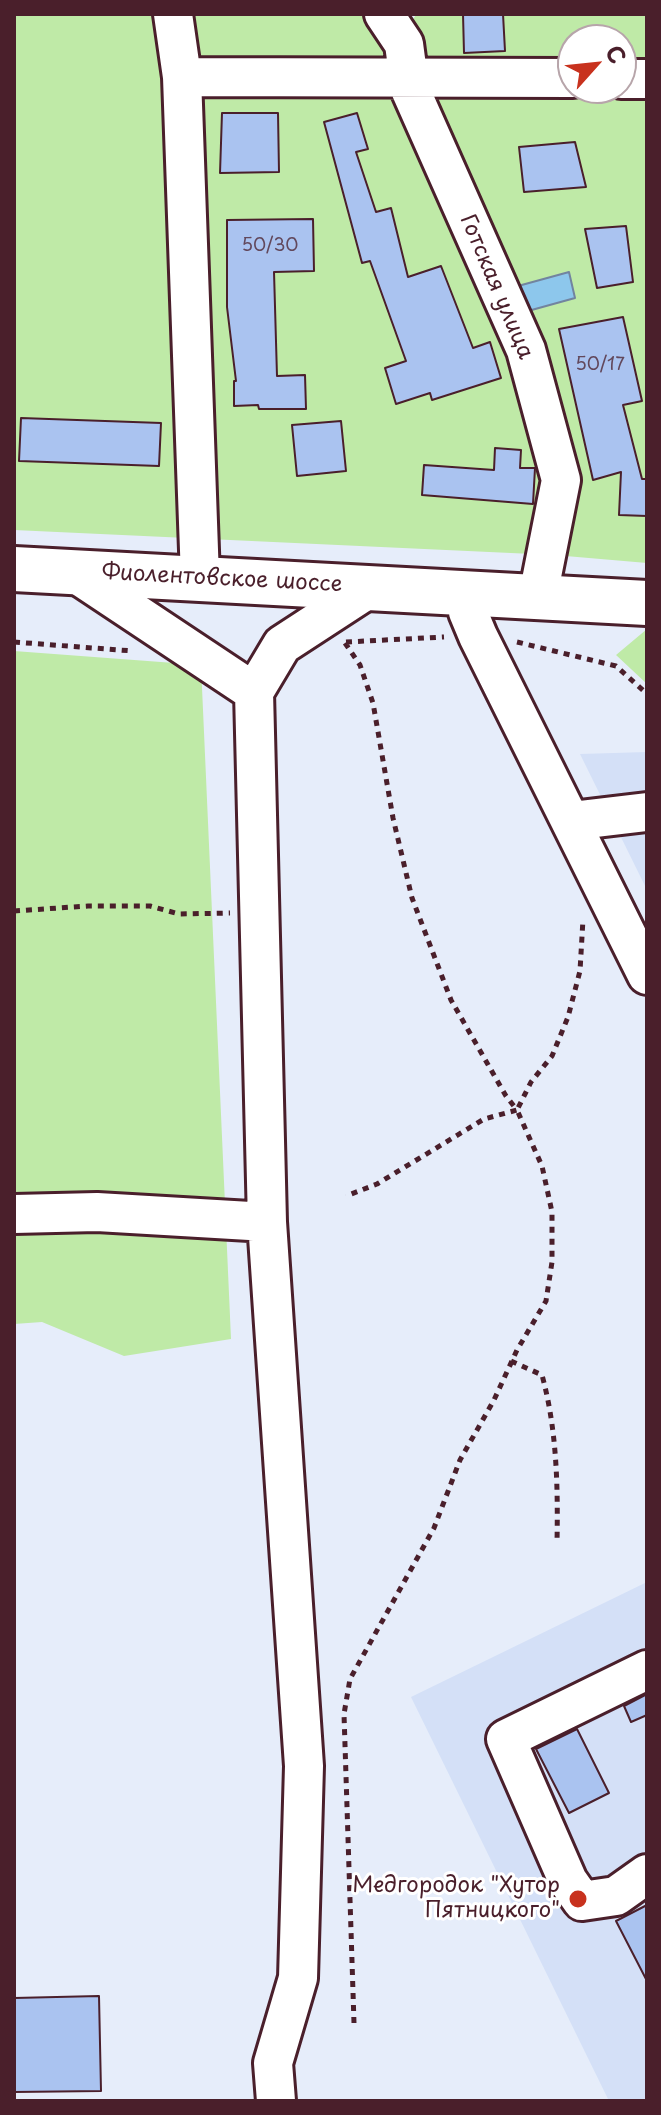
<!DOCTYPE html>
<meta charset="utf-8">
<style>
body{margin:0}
#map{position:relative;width:661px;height:2115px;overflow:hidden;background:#e6edfa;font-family:"Playpen Sans",sans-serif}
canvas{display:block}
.frame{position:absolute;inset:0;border:16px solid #4a1f2b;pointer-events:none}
.north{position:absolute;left:557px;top:24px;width:80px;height:80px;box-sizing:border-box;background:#fff;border:2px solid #b7a5aa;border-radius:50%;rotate:63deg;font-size:22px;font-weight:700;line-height:32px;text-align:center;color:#4a1f2b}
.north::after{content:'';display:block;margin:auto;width:28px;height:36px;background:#c8321e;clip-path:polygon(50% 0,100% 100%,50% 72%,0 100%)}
</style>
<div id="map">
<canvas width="661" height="2115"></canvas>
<div class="frame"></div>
<div class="north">С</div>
</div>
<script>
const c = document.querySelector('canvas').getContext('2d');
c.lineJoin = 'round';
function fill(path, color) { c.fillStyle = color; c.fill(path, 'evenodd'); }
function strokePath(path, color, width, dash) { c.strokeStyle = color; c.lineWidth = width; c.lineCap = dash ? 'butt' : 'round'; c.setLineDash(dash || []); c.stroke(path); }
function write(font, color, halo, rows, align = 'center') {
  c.font = font + ' "Playpen Sans",sans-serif'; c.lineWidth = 6; c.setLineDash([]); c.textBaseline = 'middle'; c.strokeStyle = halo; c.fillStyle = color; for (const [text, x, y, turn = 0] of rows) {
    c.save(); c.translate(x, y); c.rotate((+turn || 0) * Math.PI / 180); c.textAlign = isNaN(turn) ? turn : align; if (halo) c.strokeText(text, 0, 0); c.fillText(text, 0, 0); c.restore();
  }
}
const built = new Path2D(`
 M647,752V890L580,754Z
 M647,1582V2101H609L411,1697Z`);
const green = new Path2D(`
 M14,14H379L413,20L416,14H647V563L554,555L14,530ZM573,40H621V88H573Z
 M647,629V684L616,655Z
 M14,651L201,665L231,1339L124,1356L42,1322L14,1324Z`);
const water = new Path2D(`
 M569,272L575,298L528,311L518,286Z`);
const building = new Path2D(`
 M463,14H503L505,51L464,53Z
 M222,113H278L279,172L220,173Z
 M357,113L368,149L356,152L376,212L391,208L408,277L441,266L473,348L490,342L501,378L432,400L430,393L396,404L385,368L406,361L370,261L362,263L324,122Z
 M575,142L586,187L524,192L519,147Z
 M313,219L314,271L274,272L277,376L305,375L306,409H259L258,405L234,406V381H236L227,307V220Z
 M626,226L633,282L597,288L585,229Z
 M623,317L642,401L623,405L642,479H647V516L619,515L621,472L593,480L559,329Z
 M21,418L161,423L159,466L19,461Z
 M341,421L346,471L297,476L292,425Z
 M495,448L521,450L520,468H535L533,504L422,495L424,465L494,470Z
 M647,1694V1715L631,1722L624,1706Z
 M577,1729L609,1793L569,1813L536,1749Z
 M647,1905V1981L616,1921Z
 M99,1996L101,2091L14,2092V1998Z`);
const path = new Path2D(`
 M14,642L133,651
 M346,642L444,637
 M517,642L616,666L647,694
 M345,643L360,665L373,703L393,818L412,898L451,1000L506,1096L517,1110L484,1119L377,1184L346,1196
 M14,911L88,906H150L179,914L230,913
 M511,1361L542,1375C557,1430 558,1486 557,1543
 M354,2023L344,1714L350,1679L434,1528L460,1460L494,1400L517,1350L546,1301L552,1262V1212L542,1166L517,1110L531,1082L552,1056L568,1017L580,971L583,919`);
const minor = new Path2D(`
 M173,14L182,77L573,78
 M384,14L404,44L410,89L526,350L561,480L538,596
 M182,77L200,578
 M621,79H647
 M72,571L254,692
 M468,593V612L478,636L647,975
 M254,692L267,1222L304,1766L298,1978L273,2063L276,2101
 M254,692L282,645L371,587
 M571,821L647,812
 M14,1214L97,1212L267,1222
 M647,1670L506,1739L568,1881L582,1901L616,1896L647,1874`);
const major = new Path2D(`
 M14,569L647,603`);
const markers = [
 [578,1899,10,"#c8321e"]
];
const numberNames = [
 ["50/30",270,246],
 ["50/17",600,365]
];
const streetNames = [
 ["Готская улица",496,287,67],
 ["Фиолентовское шоссе",222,579,3]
];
const poiNames = [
 ["Медгородок \"Хутор",560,1886],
 ["Пятницкого\"",560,1911]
];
fill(built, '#d4e0f7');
fill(green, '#bfeaa7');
fill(water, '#8dc7ec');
strokePath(water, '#72849f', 2);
fill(building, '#aac3f0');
strokePath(building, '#4a1f2b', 2);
strokePath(minor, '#4a1f2b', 44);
strokePath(major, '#4a1f2b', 50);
strokePath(path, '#4a1f2b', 5, [6, 6]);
strokePath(minor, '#fff', 38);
strokePath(major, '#fff', 44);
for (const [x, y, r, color] of markers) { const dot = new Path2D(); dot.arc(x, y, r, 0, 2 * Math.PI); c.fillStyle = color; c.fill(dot); strokePath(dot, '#fff', 3); }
write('18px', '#62485c', null, numberNames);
write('22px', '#4a1f2b', '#fff', streetNames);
write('22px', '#4a1f2b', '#fff', poiNames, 'right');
</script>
